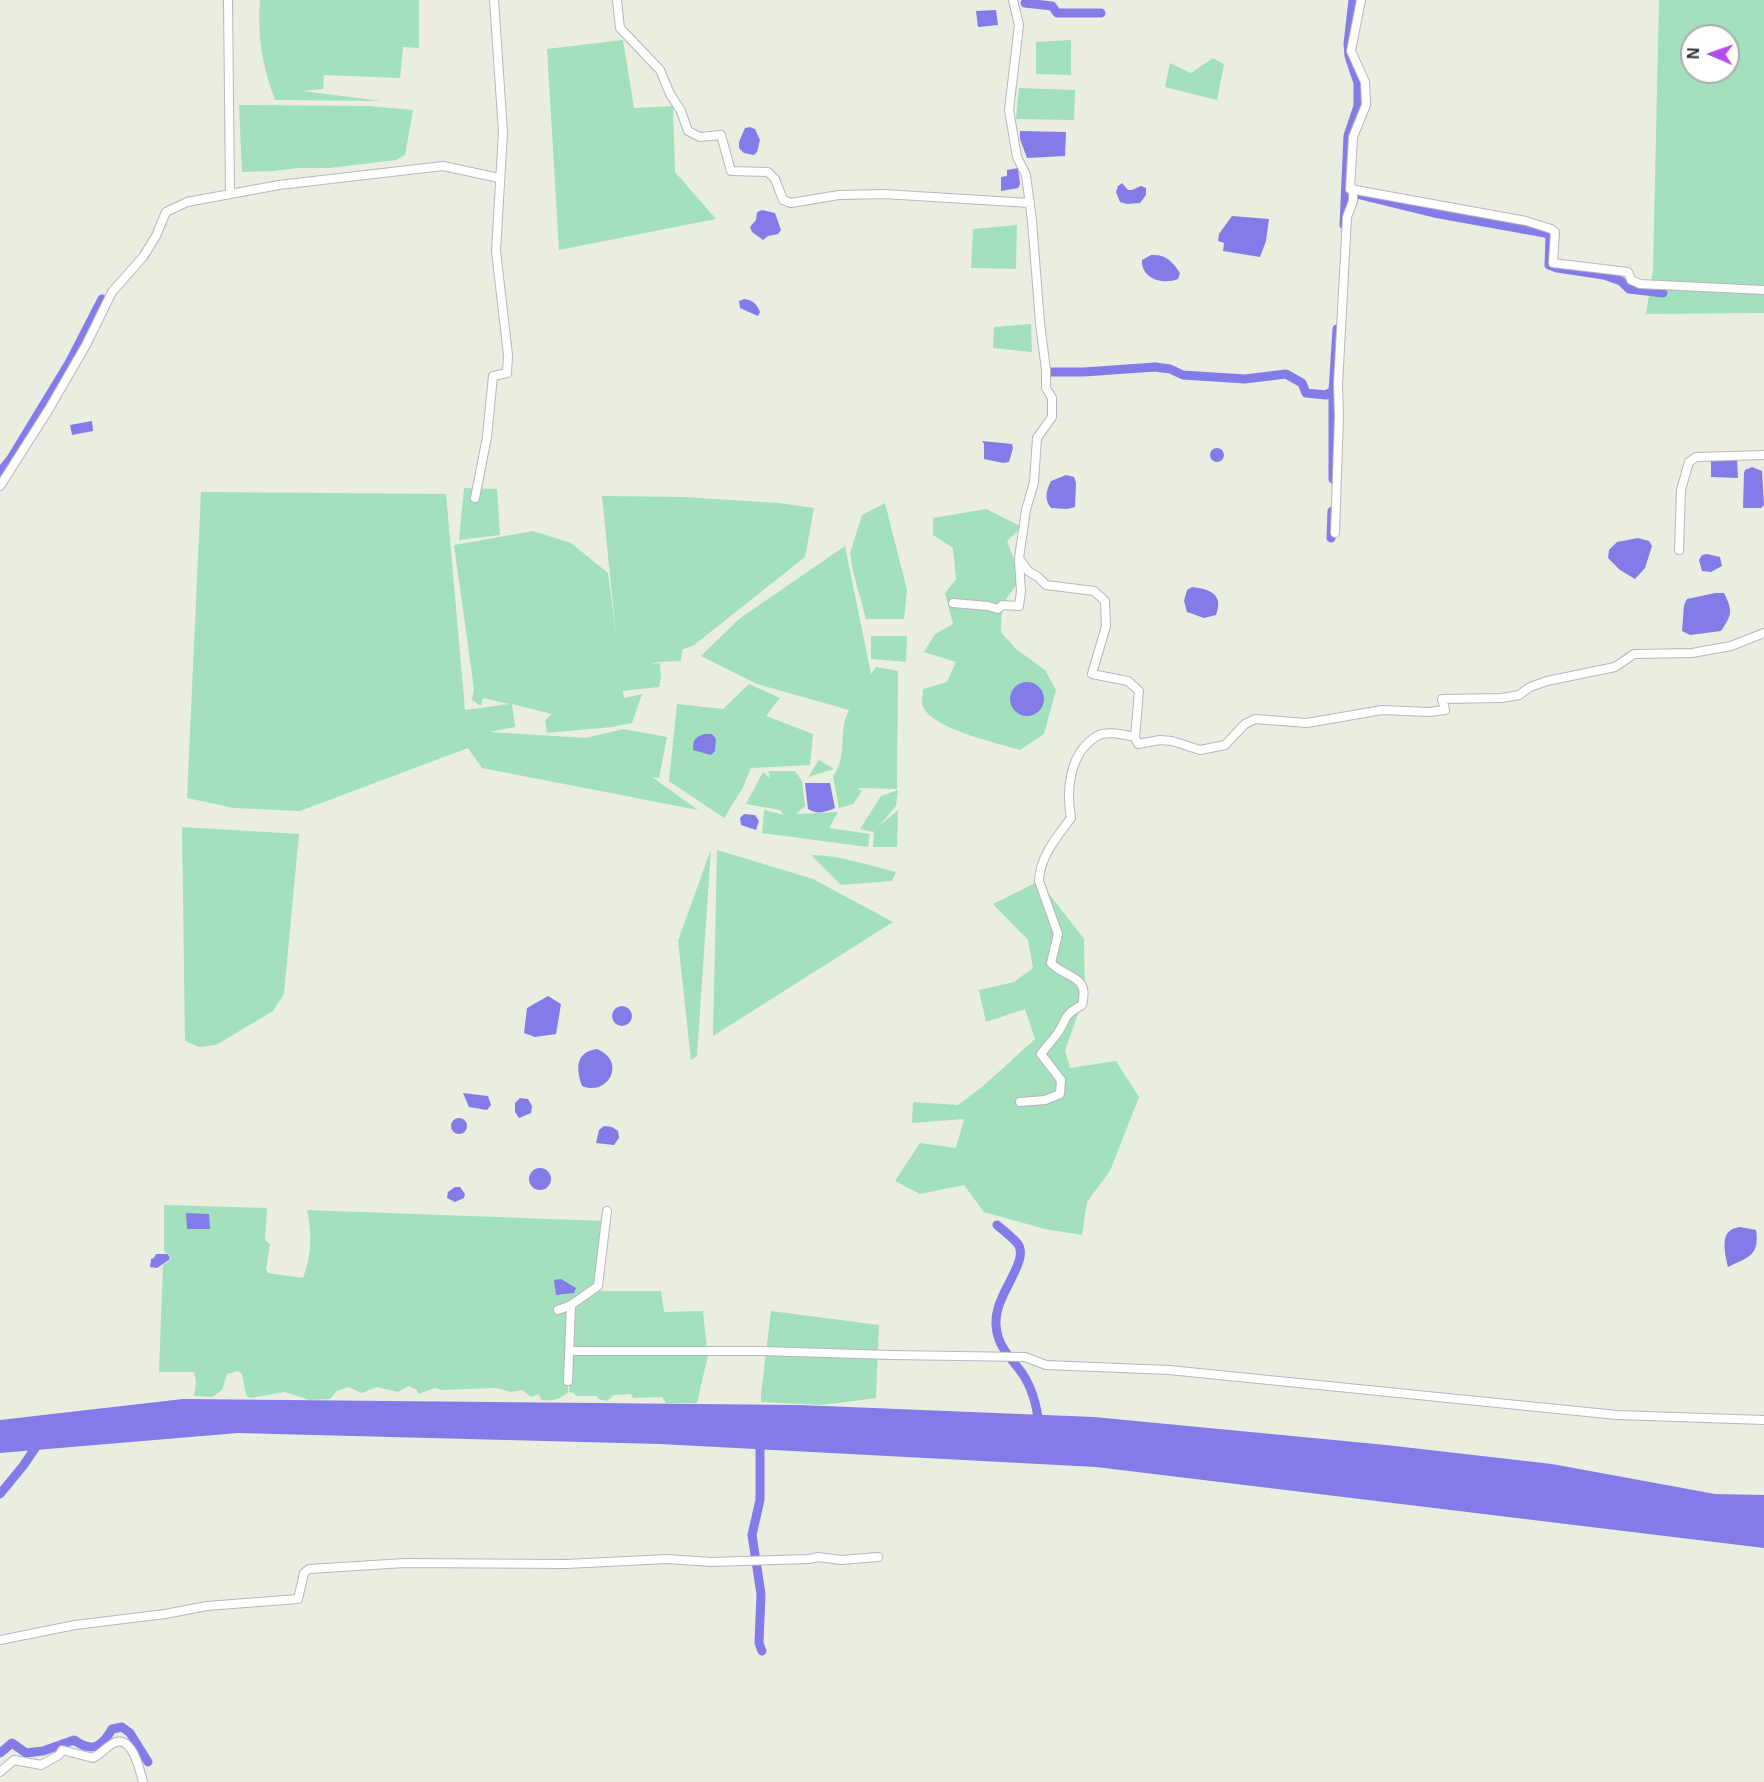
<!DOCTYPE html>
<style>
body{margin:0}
#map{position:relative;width:1764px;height:1782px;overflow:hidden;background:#e9eee1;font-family:Arial,sans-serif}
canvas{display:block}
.north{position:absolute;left:1680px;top:24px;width:60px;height:60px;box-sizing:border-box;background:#fff;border:2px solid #ababab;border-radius:50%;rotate:272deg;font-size:16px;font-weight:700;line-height:24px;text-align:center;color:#2d2d2d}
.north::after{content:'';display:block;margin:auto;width:21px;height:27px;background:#b04dee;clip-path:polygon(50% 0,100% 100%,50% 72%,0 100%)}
</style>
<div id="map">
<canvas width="1764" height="1782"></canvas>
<div class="north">N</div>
</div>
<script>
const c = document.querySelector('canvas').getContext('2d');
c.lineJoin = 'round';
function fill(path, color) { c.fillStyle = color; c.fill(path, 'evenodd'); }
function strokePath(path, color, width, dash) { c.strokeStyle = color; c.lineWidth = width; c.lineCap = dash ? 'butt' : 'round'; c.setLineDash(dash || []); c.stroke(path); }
const green = new Path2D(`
 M260,0H419V48L403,47L400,78L324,75L323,89L302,91L382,101L275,100C262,65 257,37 260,0Z
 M1659,0H1764V313L1646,314L1653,270ZM1692,36H1728V72H1692Z
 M623,40L634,108L673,106L675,172L716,219L559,250L547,49Z
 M1071,40V75L1036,74V42Z
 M1213,58L1224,64L1217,100L1165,87L1170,63L1191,73Z
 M1019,88L1075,90L1074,120L1016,119Z
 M239,105L369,106L413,110L405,155L396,160L329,168H298L273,171L242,172Z
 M1017,225L1016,269L971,268L973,229Z
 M1031,324L1032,352L993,348L994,327Z
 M464,488L497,489L500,535L459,540Z
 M201,492L446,494L465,710L509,704L483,698L481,706L472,700L474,689L454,545L533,531L571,543L608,573L616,635L602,496L684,497L779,503L814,508L805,557L694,645L682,650L681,661L658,662L649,665L660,663L661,678L659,687L623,691L624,698L642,694L632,723L612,727L547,733L545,720L552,714L512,704L515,727L489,732L586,738L623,729L667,737L659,778L652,777L698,810L482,768L468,748L300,811L234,808L187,798Z
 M885,503L907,590L904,619H866L853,572L850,553L862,515Z
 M986,509L1022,527L1007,541L1021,578L1002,605L1001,632L1016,649L1045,670L1056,690L1044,734L1020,750C997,743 933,729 923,707C921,702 923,694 923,689L947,682L956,662L924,652L935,634L953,624L945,593L956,579L953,548L933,535V518Z
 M845,546L871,674L876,667L898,671L897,789L857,788L862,791L853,804L839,808L833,776C849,754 837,732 849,710L757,684L701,656L739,619Z
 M871,636H907L906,662L871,659Z
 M749,684L780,698L766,716L813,734L810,765L751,768L742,789L724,818L669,781L677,704L723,709Z
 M819,760L834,769L808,777Z
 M768,771H795L802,781L805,806L796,814L838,812L829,828L870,834L868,847L762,833L764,810L784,815L780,810L746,804L763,772L770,778Z
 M898,790L896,806L878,827L898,810L897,847H873L874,832L860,829L881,796Z
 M182,827L299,834L284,994L273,1011L216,1045L199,1047L185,1041Z
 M711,849L697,1056L691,1060L678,941Z
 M717,850L813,879L893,922L713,1036Z
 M811,855C840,855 867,865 896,872L892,881L841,885Z
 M1039,881L1084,939L1085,994L1065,1051L1070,1068L1116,1061L1139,1097L1110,1171L1087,1202L1082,1235L1045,1229L984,1212L964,1185L920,1194L895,1181L920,1143L956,1148L964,1119L912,1123L913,1102L958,1105L982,1087L1035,1039L1025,1009L986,1022L979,990L1014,982L1033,968L1028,940L993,904Z
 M164,1205L267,1208L265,1240L270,1244L266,1269L268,1273L303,1278C312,1255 312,1234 307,1210L605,1221L597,1285L569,1307L568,1392C559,1400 553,1401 541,1400L539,1394L531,1397L522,1390L511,1392L496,1388L442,1390L435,1388L418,1394L417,1390L409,1386L398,1392L377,1387L362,1393L348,1387L337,1391L330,1399L309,1400L285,1392L250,1398L246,1395L242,1374L238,1371L227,1374L222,1390L212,1397L194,1396L196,1382L194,1372H159L163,1265L170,1260L171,1257L164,1251Z
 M598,1289L601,1291H661L664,1312L703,1311L707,1349L571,1350L572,1306Z
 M771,1311L879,1325L876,1398L822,1405L761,1402V1394Z
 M571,1353L708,1355L697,1403H666L662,1397L633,1398L631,1394L614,1395L607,1401L598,1399L597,1396H576L574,1393L569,1392Z`);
const water = new Path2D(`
 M996,10L998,25L978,27L976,11Z
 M750,127L755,129L760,140L757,152L754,155L744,153L739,148V142L745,128Z
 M1020,131L1066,132L1065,156L1027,158L1020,139Z
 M1018,168L1020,184L1018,188L1001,191V177L1007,176V170Z
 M1122,183L1128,190H1132L1141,186L1146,188V195L1140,203L1127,204L1120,202L1116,192L1118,186Z
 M762,210L775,213L781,230L778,234L768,236L763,240L752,232L750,227L756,220L757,212Z
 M1232,216L1269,219L1266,241L1260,257L1223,251L1224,243L1218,241L1219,234Z
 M1151,255C1166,254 1172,261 1180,273L1178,279C1163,285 1141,279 1142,260Z
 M744,299C753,300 757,304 760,312L758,316L740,308L739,301Z
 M92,421L93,431L72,435L70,425Z
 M982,441L1012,444L1013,448L1009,462L1003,463L984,459V444Z
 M1210 455a7 7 0 1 1 14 0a7 7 0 1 1-14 0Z
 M1737,458L1738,478L1711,477V460Z
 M1752,467L1762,471L1764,505L1761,508H1743L1744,473L1745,470Z
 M1066,475L1074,477L1076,483L1075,507L1067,509L1051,508C1044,499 1046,491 1051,481Z
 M1638,538L1649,541L1652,546L1645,568L1635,579L1620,570L1608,558L1609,550L1617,542Z
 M1707,554L1720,557L1722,566L1711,572L1702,571L1699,560L1702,555Z
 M1192,587C1210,589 1224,594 1216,615L1204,618L1187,612L1184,601L1187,590Z
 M1715,593H1724C1733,611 1732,615 1721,631L1690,635L1682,631L1684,605L1687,599Z
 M1010 699a17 17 0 1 1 34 0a17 17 0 1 1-34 0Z
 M704,734H712L716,739L715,751L711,755L693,750C693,740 694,738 704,734Z
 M805,783H830L835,808C826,812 817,815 808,809Z
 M744,814L755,815L759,821L756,830L741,825L740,818Z
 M548,996L561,1004L556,1034L535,1037L524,1033L527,1008Z
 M612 1016a10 10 0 1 1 20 0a10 10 0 1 1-20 0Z
 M597,1049C628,1062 607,1097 582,1086C576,1069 575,1052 597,1049Z
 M463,1093L488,1096L491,1105L487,1110L469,1107Z
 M520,1098L528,1099L532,1106L531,1113L519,1118L515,1112V1103Z
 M451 1126a8 8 0 1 1 16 0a8 8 0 1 1-16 0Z
 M604,1126L612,1127L618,1131L619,1138L614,1145L596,1143L599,1130Z
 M529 1179a11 11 0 1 1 22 0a11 11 0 1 1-22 0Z
 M455,1187H460L465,1194L464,1198L455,1202L447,1198L448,1192Z
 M186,1213L209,1214L210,1229H187Z
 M1740,1227L1756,1230C1760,1256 1748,1257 1728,1267C1726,1258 1720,1236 1731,1230C1733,1228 1737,1228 1740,1227Z
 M156,1254H167L170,1257L169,1260L157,1268L150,1267L151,1259L154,1258Z
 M561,1279L576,1288L574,1293L556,1295L554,1280Z
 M183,1399L799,1405L1094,1417L1386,1445L1552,1464L1715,1494L1764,1495V1548L1096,1467L660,1444L238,1433L0,1453V1420Z`);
const canal = new Path2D(`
 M1025,3L1052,6L1057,13H1101
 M1348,192L1434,213L1545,233L1550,236L1549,265L1557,268L1604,275L1621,281L1629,289L1663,293
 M1344,225L1348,136L1358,106V83L1349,56L1348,44L1353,0
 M1052,372H1084L1155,367L1170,369L1183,375L1245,379L1286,374L1302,383L1306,393L1326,395L1333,391L1337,329
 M1333,391V479
 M0,472L10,460L69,363L102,299
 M1331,538L1332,511
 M997,1225C1004,1231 1012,1237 1018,1244C1021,1248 1021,1256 1019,1261C1012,1283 995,1301 996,1325C997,1346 1011,1358 1022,1373C1033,1389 1037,1407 1039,1425
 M760,1437V1500L752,1535L761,1594L759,1643L762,1651
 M0,1494L23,1466L40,1441
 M0,1753L12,1743L26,1753L43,1751L74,1740C92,1753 102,1747 112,1729L122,1727L130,1733L148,1762`);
const street = new Path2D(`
 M228,0L230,194
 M617,0L620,28L660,70L670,94L681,111L688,131L700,137L721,135L731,171L768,172L775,179L783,200L791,203L839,195L884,194L1030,203
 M1013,0L1019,25L1009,110L1017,157L1026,175L1032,221L1040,323L1046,370V388L1052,398V417L1037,438L1034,482L1026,510L1019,558L1028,571L1038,577L1046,585L1094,591L1105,601L1106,626L1092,674L1128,681L1139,691L1135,737
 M1361,0L1351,51L1365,82L1366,105L1353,137L1350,189L1526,221L1551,229L1555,232L1553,263L1628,272L1631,280L1640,284L1764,290
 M0,486L49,409L86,345L112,292L143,257L156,236L166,212L187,202L279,185L443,166L499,178
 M475,498L487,437L493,376L507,373L508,355L496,251L503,132L494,0
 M1335,533L1339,416L1338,385L1347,217L1353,201V189
 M1679,550L1681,490L1689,462L1696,457L1764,455
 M953,603L988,606L998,609L1002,605L1019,606L1021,591L1019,562
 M1020,1102L1045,1100L1060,1094L1061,1080L1041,1054C1046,1047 1052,1041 1057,1034C1068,1018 1062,1016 1082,1005C1090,974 1066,979 1051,963L1058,934L1039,881C1040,856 1057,837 1071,818C1066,790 1069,753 1097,736C1107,730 1124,735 1135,737L1138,744L1160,740L1172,741L1200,750L1225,745L1245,724L1255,719L1307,723L1382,710L1429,712L1445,710L1442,699L1502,698L1519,695L1530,687L1547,681L1615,667L1634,654L1692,653L1731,646L1764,633
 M558,1310L571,1305L598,1286L607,1211
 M569,1351H762L891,1355L1025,1357L1046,1365L1169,1370L1617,1415L1764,1420
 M568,1381L571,1305
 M0,1640L75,1625L165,1614L207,1606L298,1599L304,1573L309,1569L405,1563L566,1564L667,1559L711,1562L809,1559L818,1557L841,1560L878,1557
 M0,1772L14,1760L41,1765L59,1755L62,1750L93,1758C101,1754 109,1744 116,1742C133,1737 140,1771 143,1782`);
fill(green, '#a2e0be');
fill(water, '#837ce8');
strokePath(canal, '#837ce8', 9);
strokePath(street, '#bbb4bf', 10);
strokePath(street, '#fff', 8);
</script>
